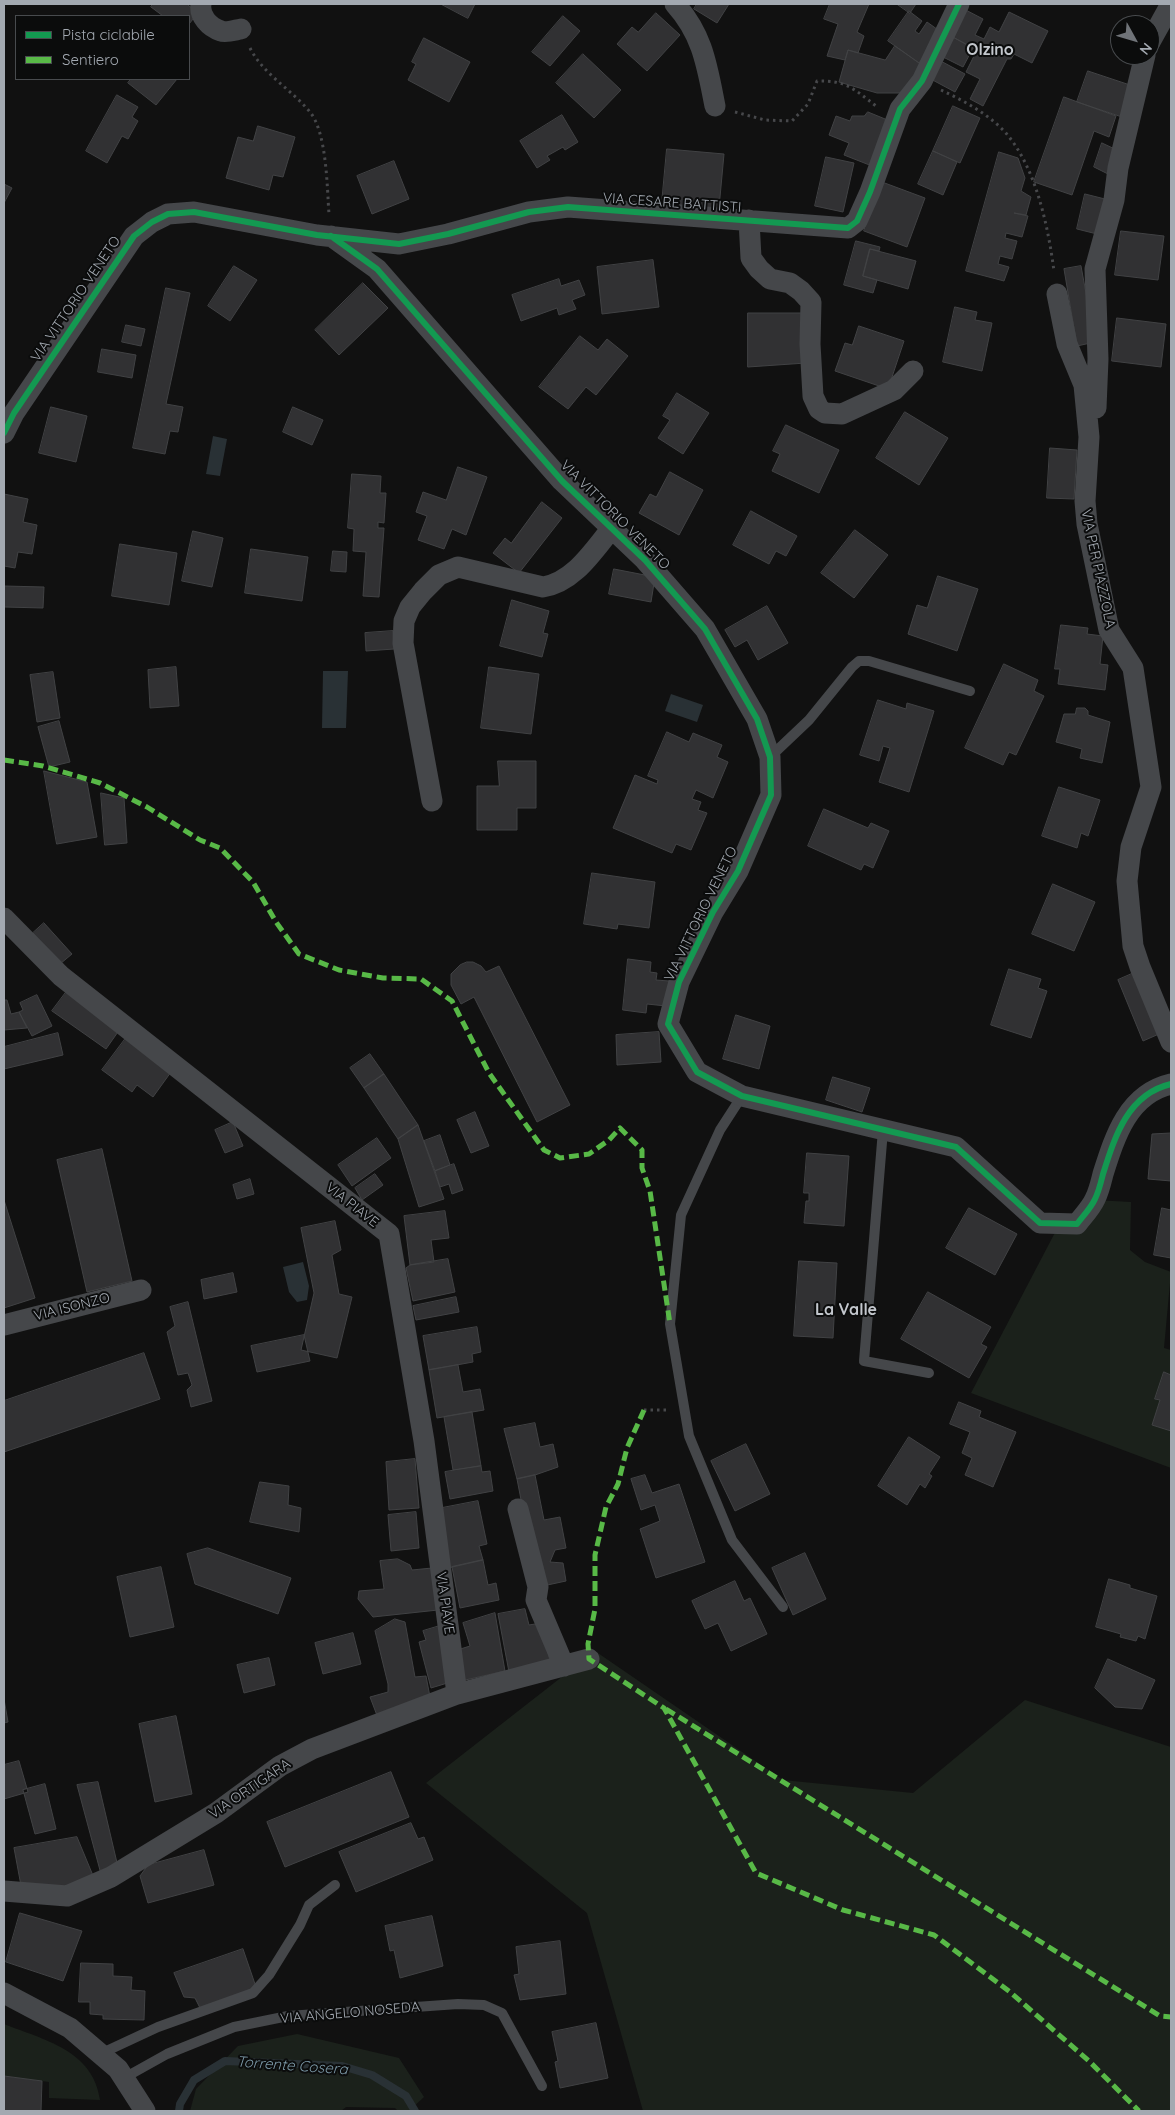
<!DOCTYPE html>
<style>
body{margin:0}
#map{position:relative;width:1175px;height:2115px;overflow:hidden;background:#111;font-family:Quicksand,sans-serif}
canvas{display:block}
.frame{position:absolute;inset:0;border:5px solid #a3a9b1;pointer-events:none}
.legend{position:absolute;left:15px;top:15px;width:175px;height:65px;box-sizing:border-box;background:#0b0c0c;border:1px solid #484b4e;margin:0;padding:6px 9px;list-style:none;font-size:15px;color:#a3a9b1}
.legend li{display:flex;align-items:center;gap:10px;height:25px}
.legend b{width:25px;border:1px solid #484b4e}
.north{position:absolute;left:1110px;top:15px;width:50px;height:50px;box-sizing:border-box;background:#0b0c0c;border:1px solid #484b4e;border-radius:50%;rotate:129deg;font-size:14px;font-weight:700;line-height:20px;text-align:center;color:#a3a9b1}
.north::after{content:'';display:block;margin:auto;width:18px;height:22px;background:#707479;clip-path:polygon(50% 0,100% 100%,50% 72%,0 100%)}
</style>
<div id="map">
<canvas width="1175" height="2115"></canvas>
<div class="frame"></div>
<ul class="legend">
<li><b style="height:6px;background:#139951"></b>Pista ciclabile</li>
<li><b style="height:6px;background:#58b947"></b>Sentiero</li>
</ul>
<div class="north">N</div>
</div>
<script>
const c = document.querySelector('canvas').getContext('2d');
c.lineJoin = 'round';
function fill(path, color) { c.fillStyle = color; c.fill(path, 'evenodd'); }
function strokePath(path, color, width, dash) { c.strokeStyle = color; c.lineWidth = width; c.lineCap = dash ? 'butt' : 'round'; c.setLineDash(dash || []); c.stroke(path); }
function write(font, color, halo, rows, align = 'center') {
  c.font = font + ' Quicksand,sans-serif'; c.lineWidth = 4; c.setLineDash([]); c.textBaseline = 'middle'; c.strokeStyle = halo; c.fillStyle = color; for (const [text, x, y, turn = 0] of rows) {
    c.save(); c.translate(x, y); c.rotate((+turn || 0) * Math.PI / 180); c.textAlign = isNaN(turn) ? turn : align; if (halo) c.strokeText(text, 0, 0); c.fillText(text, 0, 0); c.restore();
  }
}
const green = new Path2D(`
 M1095,1200L1131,1202L1130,1250L1145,1262L1171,1272L1164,1348L1171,1350V1375L1165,1372L1156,1399L1160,1400L1152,1425L1171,1431V1468L971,1393L1060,1223Z
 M595,1651L783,1780L913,1793L1025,1700L1171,1747V2111H643L587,1913L426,1783Z
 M4,2024C44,2040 93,2050 100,2100L49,2098V2082L4,2076Z
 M297,2034L399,2058L424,2097L409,2111H398L395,2108L346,2107L341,2111H190L196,2089L238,2046Z`);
const water = new Path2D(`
 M213,436L227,439L220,476L206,474Z
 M323,671H348L346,728H322Z
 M671,694L703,705L697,722L665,711Z
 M303,1262L309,1286L307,1300L297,1302L289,1292L283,1267Z`);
const stream = new Path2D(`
 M179,2111L180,2104L194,2080L225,2061L342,2066L372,2075L406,2096L415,2111`);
const building = new Path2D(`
 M153,4H189L188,5L198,13L189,24V16H163L151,7Z
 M441,4H475L468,18Z
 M697,4H729L717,23L694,9Z
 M830,4H869L857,32L864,36L858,53L848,50L845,60L827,56L838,24L824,19Z
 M897,4H916L910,13Z
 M960,7L983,19L975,35L984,39L990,27L999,32L1009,12L1048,31L1032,63L1014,54L1011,59H1007L983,106L970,99L980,79L966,72L977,50L949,35Z
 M909,11L922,21L915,31L919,34L927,22L941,32L919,63L888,41Z
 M656,13L680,35L647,71L617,44L632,27L638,32Z
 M563,16L580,31L550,66L532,52Z
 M949,35L973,48L963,67L939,55Z
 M424,38L470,62L449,102L408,80L416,64L412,62Z
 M895,46L922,65L901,93H877L839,82L848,50L885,60Z
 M583,54L621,90L594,118L556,83Z
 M937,59L965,74L955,92L927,77Z
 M1088,71L1133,86L1122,117L1077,102Z
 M131,79H177L156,105L128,83Z
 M117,95L138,107L132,117L138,121L128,139L122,136L107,163L86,151Z
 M1064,97L1116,116L1109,137L1094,131L1072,195L1034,182Z
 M953,106L980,118L960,163L933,151Z
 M868,112L890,121L872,166L844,155L849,143L829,135L836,116L850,121L852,116H864Z
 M562,115L578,142L565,150L563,147L547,156L550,160L537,168L520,141Z
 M258,126L295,137L283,177L273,175L269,190L226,178L238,137L253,141Z
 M1102,143L1119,151L1110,175L1094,167Z
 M667,149L724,154L719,208L662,203Z
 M933,151L957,162L943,195L918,184Z
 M999,152L1018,158L1025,178L1021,191L1031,197L1026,215L1014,213L1028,216L1022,237L1006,233L1005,238L1017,241L1012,259L1000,256L998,264L1009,267L1004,281L966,271Z
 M826,157L854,163L843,212L815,206Z
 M394,161L409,199L372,214L357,176Z
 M882,182L925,198L907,247L864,231Z
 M4,184L12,188L4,203Z
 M1085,194L1105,199L1097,234L1077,229Z
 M1121,231L1164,236L1158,280L1115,275Z
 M856,241L880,247L879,251L870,249L863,276L877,280L873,293L844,285Z
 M870,249L916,261L908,289L863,276Z
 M653,260L659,307L602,314L597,267Z
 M234,266L257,280L230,321L208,306Z
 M1081,266L1095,342L1077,346L1064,269Z
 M559,279L561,286L579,280L585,295L572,300L576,309L559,315L557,308L521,321L512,295Z
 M363,283L388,308L339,355L315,330Z
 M166,288L190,293L166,404L183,407L178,432L170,431L165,454L133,448Z
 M955,307L977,312L975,320L992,323L982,371L943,362Z
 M748,313H805L806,363L748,367Z
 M1117,318L1166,324L1161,367L1112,361Z
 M126,325L145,329L141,346L122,342Z
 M859,326L904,341L888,389L835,371L845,343L852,345Z
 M580,336L598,350L607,339L628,356L596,395L586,387L568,409L539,387Z
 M102,349L136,355L132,378L98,372Z
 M677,393L709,413L683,454L658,438L670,420L663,416Z
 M51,407L87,416L76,462L39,453Z
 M293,407L323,420L312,445L283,432Z
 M905,412L948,438L919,485L876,458Z
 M786,425L839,450L819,493L772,471L780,454L773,451Z
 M1050,448L1077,450L1074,499L1047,498Z
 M458,467L487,477L466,535L452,529L444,549L418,540L427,516L416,512L423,492L446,500Z
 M670,472L703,490L679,535L639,513L650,494L656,497Z
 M352,474L381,476L380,493H386L384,523L378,522V528H384L379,597L363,596L366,552L353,551L354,529L348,528Z
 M4,494L28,499L23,522L37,525L32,554L18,552L15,568L4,566Z
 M542,502L562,518L519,573L493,553L505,538L511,543Z
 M751,511L797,536L786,556L776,551L769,564L733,545Z
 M855,530L888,555L854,598L821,573Z
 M193,531L223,538L212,587L182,581Z
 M120,544L177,553L169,605L112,596Z
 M251,549L308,557L302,601L245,593Z
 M333,551L347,552L346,572L331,571Z
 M614,569L655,577L651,602L609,594Z
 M938,576L978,589L957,651L908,634L917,605L927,608Z
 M4,586L44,587L43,608L4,607Z
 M512,600L549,611L543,633L548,634L542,657L500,646Z
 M767,606L788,643L758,660L747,640L735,647L725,630Z
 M1061,625L1088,628L1087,634L1103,636L1100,664L1108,665L1105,690L1058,684L1060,669H1055Z
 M393,631L394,649L366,651L365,633Z
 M1004,664L1038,680L1034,691L1044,696L1016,755L1009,752L1003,765L965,748Z
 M176,667L179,706L150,708L148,670Z
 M489,667L539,674L531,734L481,728Z
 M53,672L60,718L37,722L30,675Z
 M878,700L906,709L907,703L934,711L909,792L879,782L890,748L883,746L879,761L860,755Z
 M1077,708H1085L1088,711V715L1110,722L1102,763L1080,758L1082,749L1056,742L1064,714H1075Z
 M59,721L70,762L49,767L38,727Z
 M667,732L689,742L693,733L722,745L717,757L728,762L713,798L696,790L692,799L701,802L698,810L707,813L691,850L676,844L672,853L613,828L635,775L657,784L658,780L648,776Z
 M498,761H536V808H517V830H477V786H499Z
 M44,771L87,782L97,837L57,844Z
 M1059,787L1100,800L1088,836L1081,833L1077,848L1042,836Z
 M101,793L124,798L127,843L105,845Z
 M824,809L868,828L871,823L889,831L873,868L864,864L861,870L808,846Z
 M592,873L655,882L649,928L618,924L617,929L584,924Z
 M1053,884L1095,902L1074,951L1032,934Z
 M44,923L72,954L60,964L33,933Z
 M628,959L651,962L650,972L657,973L656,980L669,981L666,1006L647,1004L646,1013L623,1010Z
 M467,962H473L481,966L486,972L499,966L570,1105L537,1122L474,997L461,1004L451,985V974L460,965Z
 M1009,969L1041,979L1038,988L1047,991L1031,1038L991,1025Z
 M1134,973L1159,1034L1143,1041L1118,980Z
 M67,991L120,1029L106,1049L52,1011Z
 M37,995L52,1026L32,1036L19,1012L23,1010L20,1003Z
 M4,1000H7L11,1014L19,1012L27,1028L4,1030Z
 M736,1015L770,1026L759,1069L723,1059Z
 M659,1032L661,1062L617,1065L616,1035Z
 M58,1033L63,1055L4,1069V1047Z
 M126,1038L171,1072L153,1097L137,1085L132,1092L102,1070Z
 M370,1054L384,1074L364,1088L350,1068Z
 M384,1074L418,1125L398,1139L364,1088Z
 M833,1077L870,1088L862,1112L826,1100Z
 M475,1112L489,1146L471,1153L457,1120Z
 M233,1122L243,1146L225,1153L215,1130Z
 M418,1125L444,1199L419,1207L398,1139Z
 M1171,1129V1181L1148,1179L1152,1134L1171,1133Z
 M440,1135L450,1165L435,1171L424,1141Z
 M377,1138L391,1158L352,1186L338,1165Z
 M102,1149L132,1281L87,1292L57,1160Z
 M807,1153L849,1156L844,1226L804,1223L806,1201H809V1193H804Z
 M454,1164L463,1190L452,1194L449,1184L440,1187L435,1171Z
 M375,1174L383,1185L362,1200L355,1188Z
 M250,1179L254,1194L237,1199L233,1185Z
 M4,1200L35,1298L4,1308Z
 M969,1208L1017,1234L995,1275L946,1248Z
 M1162,1208L1171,1210V1258L1154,1255Z
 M445,1211L449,1238L431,1240L434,1262L410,1265L404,1216Z
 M335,1221L341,1250L332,1255L339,1294L352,1297L337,1358L301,1350L314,1293L301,1228Z
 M448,1259L455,1292L413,1301L406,1268L410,1265Z
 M799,1261L837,1263L833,1338L794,1336Z
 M233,1273L237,1292L204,1299L201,1280Z
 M928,1292L991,1327L981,1344L987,1347L969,1378L901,1339Z
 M456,1297L459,1312L416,1320L413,1306Z
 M188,1302L212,1401L191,1407L187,1390L192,1385L188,1373L178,1375L167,1332L175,1326L170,1307Z
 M477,1327L481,1352L472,1354L473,1362L429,1370L423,1336Z
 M304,1335L310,1361L257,1372L251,1346Z
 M144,1353L160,1399L4,1452V1401Z
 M458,1365L463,1392L480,1389L484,1410L437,1418L429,1370Z
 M1164,1372L1171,1375V1431L1152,1425L1160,1400L1155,1399Z
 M959,1402L981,1411L979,1417L1016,1432L993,1487L965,1475L972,1458L962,1453L970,1432L950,1424Z
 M472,1412L481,1466L453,1470L444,1417Z
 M535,1423L540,1447L553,1444L558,1467L535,1475L517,1479L504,1429Z
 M909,1437L940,1457L929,1474L932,1476L925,1488L920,1484L907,1505L878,1486Z
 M746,1444L770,1494L735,1511L711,1461Z
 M415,1459L419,1508L389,1510L386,1462Z
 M481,1466L482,1472L490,1471L493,1491L450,1499L445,1472Z
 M535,1475L544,1520L560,1517L566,1548L555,1550L550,1562L563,1563L566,1581L538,1587L517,1479Z
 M645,1475L652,1493L679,1484L705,1562L656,1578L640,1529L660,1521L655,1505L641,1510L631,1479Z
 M260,1482L289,1486L288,1505L301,1508L299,1532L250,1522Z
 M478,1501L487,1544L479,1546L483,1560L448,1568L437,1509Z
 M416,1512L419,1548L391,1551L388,1515Z
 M208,1548L291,1578L278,1614L195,1584L187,1554Z
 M805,1553L826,1599L793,1615L772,1568Z
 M398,1559L410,1565L412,1570L432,1568L438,1610L373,1617L358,1599L359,1591L384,1589L380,1561Z
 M483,1560L488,1585L496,1583L499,1600L460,1608L452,1567Z
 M161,1567L174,1627L130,1637L117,1577Z
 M1109,1579L1130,1585V1588L1157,1596L1145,1639L1138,1636L1136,1641L1120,1637L1121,1634L1096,1627Z
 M735,1581L744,1601L750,1598L767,1634L731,1651L718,1623L705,1629L692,1601Z
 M525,1609L529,1625L541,1623L551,1665L509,1672L498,1614Z
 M495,1613L505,1671L461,1681L454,1651L470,1646L463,1623Z
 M395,1619L405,1622L415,1677L426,1676L430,1697L378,1718L370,1697L388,1692V1684L375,1631Z
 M443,1625L454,1681L431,1688L419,1642L426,1640L423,1631Z
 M353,1633L361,1664L323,1674L315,1643Z
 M269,1658L275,1685L244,1693L237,1665Z
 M1108,1659L1155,1680L1142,1709L1115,1707L1095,1688Z
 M4,1699L8,1722L4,1723Z
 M176,1716L192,1794L155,1802L139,1724Z
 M19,1761L28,1792L4,1799V1765Z
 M391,1772L409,1817L285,1867L267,1822Z
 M98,1782L118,1867L101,1874L77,1785Z
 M45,1784L56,1829L35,1834L23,1790Z
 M411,1823L418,1839L424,1837L433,1860L356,1892L339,1852Z
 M77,1837L94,1878L55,1891H22L14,1848Z
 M204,1850L214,1885L148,1903L140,1876L148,1865Z
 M20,1913L82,1931L63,1981L6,1962Z
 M432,1916L443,1966L400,1978L394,1950L390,1951L385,1926Z
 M560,1941L566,1994L520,2000L514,1975L519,1974L516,1947Z
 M243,1949L256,1987L201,2010L195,1998L184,1997L174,1973Z
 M81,1963L113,1964V1976L132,1977L131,1990L145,1991L144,2020L103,2019V2015L90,2014V2002H79Z
 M596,2023L608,2078L560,2088L555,2062L558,2061L552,2032Z
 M4,2076L42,2081L41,2111H4Z`);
const path = new Path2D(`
 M250,48C263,74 292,90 310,112C327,133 327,188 329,214
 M941,90C964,101 987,113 1005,132C1036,167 1048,226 1054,271
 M735,112L765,120L792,121L808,104L817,81C846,80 854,89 876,106
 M644,1410H666`);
const service = new Path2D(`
 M770,757L809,720L852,667L859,661H869L970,691
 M742,1096L720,1130L681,1215L670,1324L689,1436L732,1540L783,1607
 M883,1130L864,1361L929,1373
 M100,2054L158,2027L253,1993L269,1975L300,1925L309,1905L335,1885
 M124,2078L167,2054L234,2027L288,2016L458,2004L484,2005L502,2013L542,2086`);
const minor = new Path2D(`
 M201,4C199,16 209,27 221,31C226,33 235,30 241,29
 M675,4C703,35 707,66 715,106
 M1150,42L1171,4
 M749,220L751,258L759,269L770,279L790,283L801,291L811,302L810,344L813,396L819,409L825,413L842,414L894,390L913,371
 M331,236L377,269L562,481L645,560L705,629L757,719L770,757L771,795L738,871L713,912L679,982L668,1024L697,1072L742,1096L956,1147L1040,1223L1077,1224C1083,1216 1091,1208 1095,1199C1099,1191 1101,1182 1103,1174C1115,1136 1128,1094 1171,1084
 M1057,294L1067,344L1084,385L1089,437L1085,501L1087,524L1109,630L1133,668L1151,787L1131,847L1127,881L1133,946L1140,967L1171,1042
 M1096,408L1098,359L1095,269L1114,200L1118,168L1145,55
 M4,433L14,413L134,236L152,222L168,214L194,212L317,235L399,244L448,234L529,212L568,207L848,228L857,221L870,192L900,109L922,81L959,4
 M432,801L403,643L404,621L410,607L423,591L439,575L458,567L543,587C574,582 593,551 612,528
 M4,918L61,976L389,1234L424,1441L457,1694
 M4,1325L141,1290
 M518,1509L538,1587L536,1600L564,1666
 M4,1891L67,1896L111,1877L216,1813L280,1766L312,1749L457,1694L589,1659
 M4,1993L70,2028L118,2069L145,2111`);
const quiet = new Path2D(`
 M4,760L43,766L100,783L147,807L200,840L220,848L253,882L276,922L299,954L339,970L383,978L421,979L452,1001L489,1073L544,1150L560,1158L589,1154L609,1140L620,1128L642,1150V1168L650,1191L670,1324
 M644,1410L627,1448L618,1484L606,1507L595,1555V1609L588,1644L589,1659L664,1708L756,1873L843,1910L934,1935L1010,1992L1089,2061L1139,2111
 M666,1709L1160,2016L1171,2017`);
const cycleway = new Path2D(`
 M331,236L377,269L562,481L645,560L705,629L757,719L770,757L771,795L738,871L713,912L679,982L668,1024L697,1072L742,1096L956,1147L1040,1223L1077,1224C1083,1216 1091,1208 1095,1199C1099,1191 1101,1182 1103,1174C1115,1136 1128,1094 1171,1084
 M4,433L14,413L134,236L152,222L168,214L194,212L317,235L399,244L448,234L529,212L568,207L848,228L857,221L870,192L900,109L922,81L959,4`);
const streetNames = [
 ["VIA CESARE BATTISTI",672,203,4],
 ["VIA VITTORIO VENETO",76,299,-56],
 ["VIA VITTORIO VENETO",615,515,45],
 ["VIA PER PIAZZOLA",1098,569,78],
 ["VIA VITTORIO VENETO",701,914,-64],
 ["VIA PIAVE",352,1205,38],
 ["VIA ISONZO",72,1307,-14],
 ["VIA PIAVE",445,1603,82],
 ["VIA ORTIGARA",250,1789,-34],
 ["VIA ANGELO NOSEDA",350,2013,-5]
];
const waterNames = [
 ["Torrente Cosera",292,2066,4]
];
const quarterNames = [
 ["Olzino",990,50],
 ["La Valle",846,1310]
];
fill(green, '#1b211b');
fill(water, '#293135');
strokePath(stream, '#293135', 8);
fill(building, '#313133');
strokePath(building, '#414244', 1);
strokePath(path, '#47484b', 3, [2.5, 4]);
strokePath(service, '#45474a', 10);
strokePath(minor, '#45474a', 21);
strokePath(quiet, '#58b947', 5, [10, 5]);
strokePath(cycleway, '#139951', 6);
write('14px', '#a3a9b1', '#0b0c0c', streetNames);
write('italic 15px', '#7d9aa9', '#0b0c0c', waterNames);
write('bold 16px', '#c3c7cd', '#0b0c0c', quarterNames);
</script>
